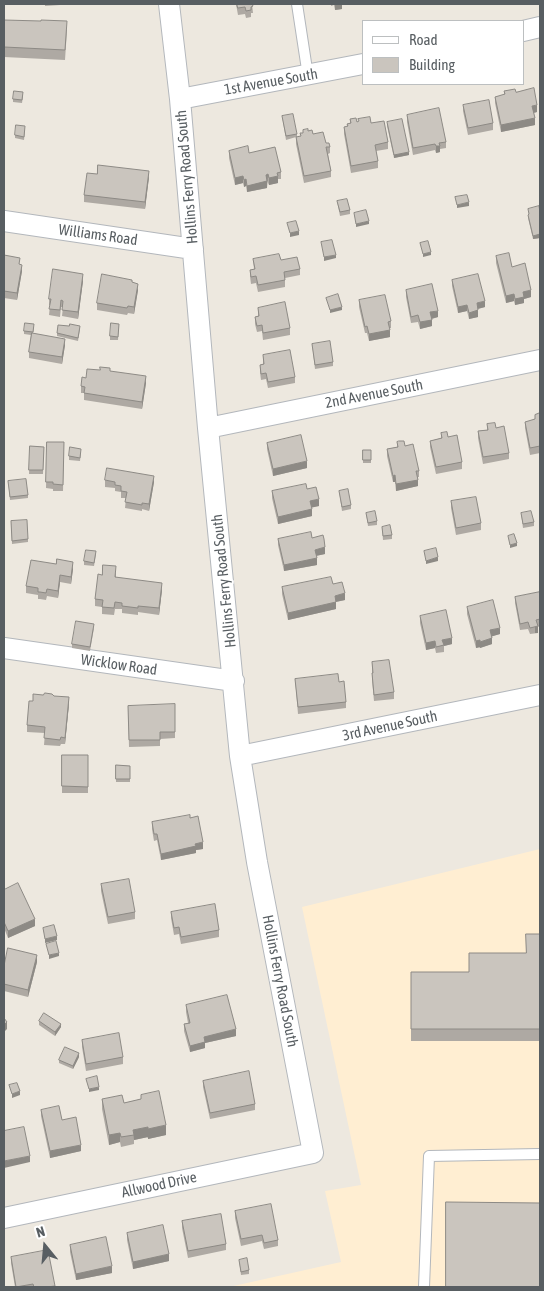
<!DOCTYPE html>
<style>
body{margin:0}
#map{position:relative;width:544px;height:1291px;overflow:hidden;background:#ede8df;font-family:"Asap Condensed",sans-serif}
canvas{display:block}
.frame{position:absolute;inset:0;border:5px solid #585e62;pointer-events:none}
.legend{position:absolute;left:362px;top:20px;width:162px;height:65px;box-sizing:border-box;background:#fff;border:1px solid #bcbfc0;margin:0;padding:6px 9px;list-style:none;font-size:15px;color:#585e62}
.legend li{display:flex;align-items:center;gap:10px;height:25px}
.legend b{width:25px;border:1px solid #bcbfc0}
.north{position:absolute;left:20px;top:1221px;width:50px;height:50px;-webkit-text-stroke:4px #fff;paint-order:stroke;rotate:343deg;font-size:14px;font-weight:700;line-height:20px;text-align:center;color:#585e62}
.north::after{content:'';display:block;margin:auto;width:18px;height:22px;background:#585e62;clip-path:polygon(50% 0,100% 100%,50% 72%,0 100%)}
</style>
<div id="map">
<canvas width="544" height="1291"></canvas>
<div class="frame"></div>
<ul class="legend">
<li><b style="height:6px;background:#fff"></b>Road</li>
<li><b style="height:14px;background:#cac5be"></b>Building</li>
</ul>
<div class="north">N</div>
</div>
<script>
const c = document.querySelector('canvas').getContext('2d');
c.lineJoin = 'round';
function fill(path, color) { c.fillStyle = color; c.fill(path, 'evenodd'); }
function strokePath(path, color, width, dash) { c.strokeStyle = color; c.lineWidth = width; c.lineCap = dash ? 'butt' : 'round'; c.setLineDash(dash || []); c.stroke(path); }
function write(font, color, halo, rows, align = 'center') {
  c.font = font + ' "Asap Condensed",sans-serif'; c.lineWidth = 4; c.setLineDash([]); c.textBaseline = 'middle'; c.strokeStyle = halo; c.fillStyle = color; for (const [text, x, y, turn = 0] of rows) {
    c.save(); c.translate(x, y); c.rotate((+turn || 0) * Math.PI / 180); c.textAlign = isNaN(turn) ? turn : align; if (halo) c.strokeText(text, 0, 0); c.fillText(text, 0, 0); c.restore();
  }
}
const commercial = new Path2D(`
 M540,849V1287H229L341,1262L325,1191L361,1185L302,907Z`);
const service = new Path2D(`
 M297,4L308,76
 M424,1287L429,1156L540,1154`);
const minor = new Path2D(`
 M523,31L540,27
 M180,99L363,64
 M4,221L193,249
 M208,428L540,360
 M4,648L234,681
 M240,756L540,695
 M4,1218L313,1153L257,862L240,756L208,428L180,99L169,4`);
const wall = new Path2D(`
 M45,4H60V5L45,6Z
 M236,4H252L253,13H251V17L246,18L245,14L238,15Z
 M331,4H342V9L335,10L334,5L331,6Z
 M4,20L67,30L65,60L4,57Z
 M504,91L516,92L537,112L534,113L535,125L501,132L495,103V97L504,95Z
 M23,96L22,103L13,102V99Z
 M463,105L493,123V130L468,135L463,111Z
 M407,115L446,142V148L440,149V152L436,153L435,150L413,155L407,122Z
 M282,116L297,134V137H300L303,133V130L308,131L330,147V153L328,154L331,171V177L304,183L296,144V137L286,140Z
 M350,119L357,122L371,123L388,142V149L376,151L378,161V168L351,173L344,134V127H347V124L350,123Z
 M387,122L409,155L394,158L387,126Z
 M25,130L24,140L15,138V135Z
 M229,151L249,153L281,172V179H278V183L269,185L267,181V188L247,192L246,186L244,187L243,183L235,185L229,158Z
 M97,174L149,177L145,209L84,202V195Z
 M337,201L350,210V214L340,216Z
 M528,209L540,238L533,239L528,218V215L529,214Z
 M4,255L22,271L17,300L4,298Z
 M496,256L512,267L531,297L524,299V303L515,305L514,301L506,303L496,263Z
 M253,259L281,260L300,269V275L285,278V287L258,292L256,283L251,284L250,276V270L254,269Z
 M452,280L485,307L478,309V317L469,319L467,311L458,313L452,286Z
 M83,281L78,319L62,316L63,307H61L60,317L49,315L50,305H49V299Z
 M132,282L138,290L134,314L128,313L127,315L97,310V303Z
 M406,290L438,317L432,319V326L420,329L418,322L411,323L406,297Z
 M359,300L391,321V328H389L390,337L369,341L367,333H365L359,307Z
 M258,308L290,328V335L263,340L262,331L257,332L255,324V317L258,316Z
 M119,324L118,340H110V336Z
 M34,327L33,334L65,345L62,364L29,358V352L31,335L24,334V331Z
 M80,329L78,341L57,336V333Z
 M312,344L333,362V366L315,369Z
 M263,355L295,377V383L268,388L266,379L261,380L260,372V365L263,364Z
 M110,371L146,383L142,409L84,400V393H81V386L86,378Z
 M540,413V453L530,455L525,428V422L535,420V415Z
 M487,424L496,428L509,453V459L483,464L478,438V431L487,430Z
 M441,433L462,462V469L436,474L430,447V441L441,438Z
 M47,442H64L63,491H53V489L46,488Z
 M397,442L405,446L419,471V477H418V486L396,491L395,482H393L387,456V449L397,447Z
 M267,443L307,468L273,476L267,449Z
 M30,446L44,447L43,474H29Z
 M363,450H371V463H363Z
 M81,452L80,461L69,460V456Z
 M105,480L154,482L149,511L142,509V511L125,508L126,498H121V492L115,491V488L105,487Z
 M8,481L28,495V498L10,500Z
 M307,489L319,506L311,507L312,516L278,524L272,498V491Z
 M339,491L351,505V509L342,511Z
 M451,501L481,523V530L456,535L451,508Z
 M366,513L377,521V525L368,526Z
 M521,513L534,522V526L523,528Z
 M11,521L28,539V542L12,544Z
 M382,527L392,535V539L383,540Z
 M312,538L325,554L316,556L317,565L284,571L278,545V539Z
 M96,554L94,566L84,565V561Z
 M73,569L71,584L60,582L58,598L47,596L46,600L40,599H38V595L26,593V586Z
 M116,573V577L162,590L159,615L138,612V615L122,613V609H115L114,615L102,614V607L95,606V599L102,575Z
 M333,584L345,600L336,602V609L288,620L282,594V587Z
 M540,592V626L538,627V633L530,634L528,629L520,630L515,603V597Z
 M467,607L500,634L492,636V644L480,648V647L476,648L467,614Z
 M420,616L452,644L444,646V652L436,653L435,648L426,650L420,623Z
 M94,628L90,651L72,648V644Z
 M372,662L394,692V699L374,701L372,680Z
 M295,679L339,682L346,702V708L298,714Z
 M54,696L69,704L65,744H61L60,746L44,745L45,733L27,732V725L33,701Z
 M128,706L175,732V738L160,739V746L129,747Z
 M62,755H88V793H62Z
 M116,765L130,766V782H116Z
 M190,818L203,849L196,850V853L161,860L157,840L154,841L152,829V822Z
 M101,884L135,912V919L108,924L101,891Z
 M4,890L35,926L8,938L4,928Z
 M171,912L219,930V937L181,944L179,934L174,935L171,918Z
 M540,934V1041H411V972H469L526,953Z
 M37,962L28,997L4,991V966Z
 M186,1005L236,1036L205,1043V1048L190,1052L184,1031V1024L188,1023L186,1012Z
 M39,1021L61,1027L55,1036L39,1025Z
 M82,1040L123,1057V1064L86,1071L82,1047Z
 M79,1057L73,1069L59,1063V1060Z
 M203,1081L255,1104V1110L210,1119L203,1087Z
 M141,1095L166,1135L148,1139V1137L134,1140V1144L121,1147L120,1142L109,1145L102,1109V1099L124,1103L141,1099Z
 M41,1110L62,1120L81,1151L50,1158L41,1116Z
 M235,1211L278,1240V1246L264,1249L262,1241L241,1246L235,1218Z
 M182,1221L226,1244V1250L188,1258L182,1228Z
 M127,1233L169,1261L133,1269L127,1240Z
 M70,1245L112,1273L76,1280L70,1252Z
 M11,1257L55,1286V1287H15L11,1263Z
 M239,1260L249,1270V1274L241,1275Z`);
const shadedWall = new Path2D(`
 M335,4H342V9L335,10Z
 M537,105V112L532,113V106Z
 M535,118V125L501,132V125Z
 M436,146H440V152L436,153Z
 M409,152V155L394,158V155Z
 M149,171V177L145,209V202Z
 M268,174L267,188L247,192V186Z
 M243,176V183L235,185V178Z
 M278,176V183L269,185V178Z
 M246,179V186L244,187V180Z
 M469,202V206L457,208V205Z
 M369,221V224L356,227V224Z
 M299,231V235L290,237V233Z
 M540,234V238L533,239V236Z
 M431,252V255L423,257V254Z
 M336,255V258L324,261V257Z
 M22,265V271L17,300V293Z
 M83,274V281L78,319V312Z
 M138,284V290L134,314V307Z
 M531,290V297L524,299V303L515,305V299L523,292Z
 M514,294V301L506,303V296Z
 M485,301V307L477,309V303Z
 M467,305V311L458,313V307Z
 M342,307V310L330,313V310Z
 M478,310V317L469,319V313Z
 M438,311V317L430,319V312Z
 M432,320V326L420,329V322Z
 M390,330V337L369,341V334Z
 M65,339V345L62,364V357Z
 M146,376V383L142,409V402Z
 M307,461V468L273,476V469Z
 M395,475V482H393V476Z
 M154,476V482L149,511V504Z
 M418,480V486L396,491V484Z
 M319,499V506L310,508V501Z
 M312,509V516L278,524V517Z
 M517,543V546L510,548V545Z
 M325,547V554L315,556V550Z
 M438,557V561L426,564V561Z
 M317,558V565L284,571V565Z
 M73,562V569L71,584V577Z
 M60,575V582L58,598V591Z
 M162,583V590L159,615V608Z
 M345,593V600L335,602V596Z
 M336,602V609L288,620V613Z
 M538,626V633H535V627Z
 M500,628V634L490,637V630Z
 M452,638V644L444,646L442,640Z
 M492,638V644L480,648V642Z
 M480,640V647L476,648V641Z
 M435,641V648L426,650V643Z
 M69,697V704L65,744V738Z
 M203,842V849L196,850V853L161,860V854Z
 M35,919V926L8,938V931Z
 M57,936V940L45,943V939Z
 M59,953V956L49,959V955Z
 M37,955V962L28,997V990Z
 M7,1022V1029L4,1032V1025Z
 M61,1024V1027L55,1036V1032Z
 M236,1029V1036L205,1043V1048L190,1052V1046L204,1037Z
 M79,1053V1057L73,1069V1066Z
 M99,1087V1090L89,1092V1089Z
 M20,1091V1095L12,1098V1094Z
 M166,1125V1135L148,1139V1129Z
 M148,1127V1137L134,1140L133,1130Z
 M120,1133V1142L109,1145V1135Z
 M81,1145V1151L50,1158V1151Z
 M30,1156V1162L4,1168V1161Z
 M169,1254V1261L133,1269V1262Z
 M112,1266V1273L76,1280V1274Z`);
const building = new Path2D(`
 M237,4H252L253,6L251,7V10L246,11L245,7L238,8Z
 M4,20L41,21V20L67,21L65,50L4,47Z
 M534,88L537,105L532,106L535,118L501,125L495,97L505,94L504,91L515,89L516,92Z
 M14,91L23,92L22,100L13,99Z
 M489,100L493,123L468,128L463,105Z
 M439,108L446,142L439,143L440,146H436L435,144L413,148L407,115Z
 M293,114L297,134L286,136L282,116Z
 M370,117L371,123L384,121L388,142L375,145L378,161L351,166L344,127L348,126L347,124L351,123L350,119L356,118L357,122L359,121L358,119Z
 M402,119L409,152L394,155L387,122Z
 M16,125L25,126L24,137L15,135Z
 M308,129V131L312,130L313,134L323,132L326,143H329L330,147H326L331,171L304,176L296,137L301,136L300,133H303V130Z
 M248,146L249,153L275,147L281,172L277,173L278,176L269,178L268,174L266,175L267,181L247,186L246,179L244,180L243,176L235,178L229,151Z
 M98,165L149,171L145,202L84,195L87,173L97,174Z
 M467,195L469,202L457,205L455,197Z
 M347,199L350,210L340,212L337,201Z
 M539,206L540,212V234L533,236L528,215L529,214L528,209Z
 M366,210L369,221L356,224L354,213Z
 M296,221L299,231L290,233L287,223Z
 M332,240L336,255L324,257L321,242Z
 M428,241L431,252L423,254L420,243Z
 M509,253L512,267L525,263L531,290L523,292L524,297L515,299L514,294L506,296L496,256Z
 M279,254L281,260L297,257L300,269L284,272L285,280L258,285L256,276L251,277L250,270L255,269L253,259Z
 M4,255L20,258L19,264L22,265L17,293L4,291Z
 M53,269L83,274L78,312L62,310L63,301L61,300L60,310L49,309L51,299H49Z
 M102,274L132,280V282L138,284L134,307L128,306L127,308L97,303Z
 M478,274L485,301L477,303L478,310L469,313L467,305L458,307L452,280Z
 M432,284L438,311L430,312L432,320L420,322L418,315L411,317L406,290Z
 M338,294L342,307L330,310L326,298Z
 M385,295L391,321L388,322L390,330L369,334L367,326L365,327L359,300Z
 M285,302L290,328L263,333L262,325L257,326L256,322L255,317L259,316L258,308Z
 M25,323L34,324L33,332L24,331Z
 M111,323L119,324L118,337L110,336Z
 M70,324L80,326L78,338L57,333L58,325L69,326Z
 M32,333L65,339L62,357L29,352Z
 M330,341L333,362L315,365L312,344Z
 M290,350L295,377L268,382L266,373L261,374L260,365L264,364L263,355Z
 M100,367L110,368V371L146,376L142,402L84,393L85,387L81,386L82,377L86,378L87,369L100,370Z
 M540,413V446L530,448L525,422L535,419V415Z
 M495,423L496,428L504,426L509,453L483,457L478,431L488,430L487,424Z
 M447,432L448,437L457,435L462,462L436,467L430,441L442,438L441,433Z
 M301,435L307,461L273,469L267,443Z
 M399,441H404L405,446L413,444L419,471H416L418,480L396,484L395,475L393,476L387,449L398,447L397,442Z
 M47,442H64L63,485L53,484V482H46Z
 M30,446L44,447L43,470H29Z
 M70,447L81,449L80,458L69,456Z
 M363,450H371V460H363Z
 M107,468L154,476L149,504L142,503V505L125,502L127,492L121,491V486L115,485V482L105,480Z
 M26,479L28,495L10,497L8,481Z
 M306,484L307,489L316,487L319,499L310,501L312,509L278,517L272,491Z
 M348,489L351,505L342,507L339,491Z
 M476,497L481,523L456,528L451,501Z
 M375,511L377,521L368,523L366,513Z
 M531,511L534,522L523,524L521,513Z
 M27,520L28,539L12,541L11,521Z
 M390,525L392,535L383,536L382,527Z
 M311,532L312,538L323,535L324,539L325,547L315,550L317,558L284,565L278,539Z
 M514,534L517,543L510,545L508,536Z
 M436,548L438,557L426,561L424,551Z
 M86,550L96,551L94,563L84,561Z
 M57,559L73,562L71,577L60,575L58,591L47,589L46,593L40,592H38V588L26,586L31,560L56,564Z
 M103,565L116,566L115,577L162,583L159,608L138,606V608L122,606V603L115,602L114,608L102,607L103,600L95,599L98,574L102,575Z
 M331,577L333,584L342,582L345,593L335,596L336,602L288,613L282,587Z
 M540,592V619L536,620L538,626L530,628L528,622L520,624L515,597Z
 M493,600L500,628L490,630L492,638L480,642V640L476,641L467,607Z
 M446,610L452,638L442,640L444,645L436,647L435,641L426,643L420,616Z
 M76,621L94,624L90,647L72,644Z
 M389,660L394,692L374,695L372,673H373L372,662Z
 M338,674L339,682L344,681L346,702L298,707L295,679Z
 M45,693L52,694L54,696L69,697L65,738L61,737L60,740L44,738L45,727L27,725L29,701H33V694L43,695Z
 M175,704V732H160V740H129L128,706Z
 M62,755H88V787L62,786Z
 M116,765L130,766V779H116Z
 M190,815V818L198,816L203,842L195,844L196,846L161,854L157,834H154L152,822Z
 M129,879L135,912L108,917L101,884Z
 M18,883L35,919L8,931L4,922V890Z
 M215,904L219,930L181,937L179,927L174,928L171,912Z
 M54,925L57,936L45,939L43,928Z
 M526,934H540V1029H411V972H469V953H526Z
 M56,941L59,953L49,955L46,944Z
 M8,948L37,955L28,990L4,984V966Z
 M227,995L236,1029L204,1037L205,1042L190,1046L184,1024L190,1023L186,1005Z
 M44,1013L61,1024L55,1032L39,1021Z
 M4,1018L7,1022L4,1025Z
 M119,1033L123,1057L86,1064L82,1040Z
 M65,1047L79,1053L73,1066L59,1060Z
 M249,1071L255,1104L210,1113L203,1081Z
 M97,1076L99,1087L89,1089L86,1079Z
 M17,1083L20,1091L12,1094L9,1085Z
 M159,1091L166,1125L148,1129V1127L133,1130L134,1135L121,1137L120,1133L109,1135L102,1099L122,1095L124,1103L141,1099V1095Z
 M59,1106L62,1120L76,1117L81,1145L50,1151L41,1110Z
 M24,1127L30,1156L4,1161V1131Z
 M446,1202L540,1203V1287H446Z
 M271,1204L278,1240L264,1243L262,1235L241,1239L235,1211Z
 M221,1214L226,1244L188,1251L182,1221Z
 M163,1225L169,1254L133,1262L127,1233Z
 M106,1237L112,1266L76,1274L70,1245Z
 M48,1250L55,1286L47,1287H34L33,1284L16,1287L11,1257Z
 M247,1258L249,1270L241,1272L239,1260Z`);
const streetNames = [
 ["1st Avenue South",271,82,-10],
 ["Hollins Ferry Road South",187,177,-95],
 ["Williams Road",98,235,8],
 ["2nd Avenue South",374,394,-11],
 ["Hollins Ferry Road South",224,581,-96],
 ["Wicklow Road",119,665,8],
 ["3rd Avenue South",390,726,-12],
 ["Hollins Ferry Road South",280,981,79],
 ["Allwood Drive",159,1185,-12]
];
fill(commercial, '#ffeed2');
strokePath(service, '#b3b7bc', 12);
strokePath(minor, '#b3b7bc', 22);
strokePath(service, '#fff', 10);
strokePath(minor, '#fff', 20);
fill(wall, '#aea9a3');
fill(shadedWall, '#8d8a85');
fill(building, '#cac5be');
strokePath(building, '#8d8a85', 1);
write('15px', '#585e62', '#fff', streetNames);
</script>
